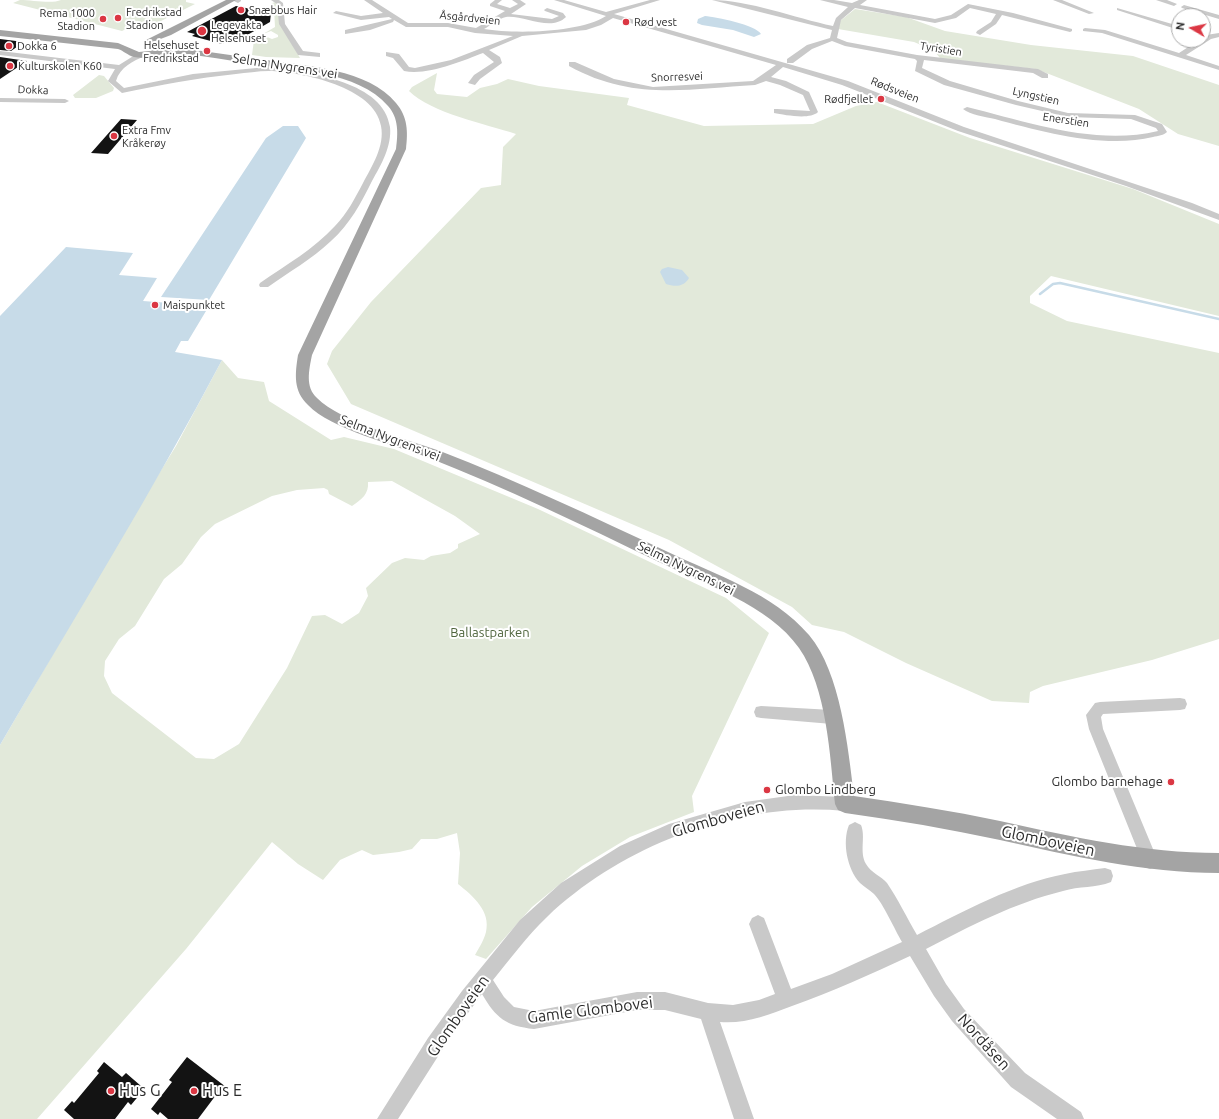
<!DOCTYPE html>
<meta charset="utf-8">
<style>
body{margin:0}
#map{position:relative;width:1219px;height:1119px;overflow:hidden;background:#fff;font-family:Ubuntu,sans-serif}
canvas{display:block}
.north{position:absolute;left:1171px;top:8px;width:40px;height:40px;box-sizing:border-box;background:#fff;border:1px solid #ababab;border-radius:50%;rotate:279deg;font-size:11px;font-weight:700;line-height:16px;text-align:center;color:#2c2c2c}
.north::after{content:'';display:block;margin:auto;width:14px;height:18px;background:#db3743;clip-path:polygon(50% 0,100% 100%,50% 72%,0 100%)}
</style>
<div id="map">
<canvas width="1219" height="1119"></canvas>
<div class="north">N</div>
</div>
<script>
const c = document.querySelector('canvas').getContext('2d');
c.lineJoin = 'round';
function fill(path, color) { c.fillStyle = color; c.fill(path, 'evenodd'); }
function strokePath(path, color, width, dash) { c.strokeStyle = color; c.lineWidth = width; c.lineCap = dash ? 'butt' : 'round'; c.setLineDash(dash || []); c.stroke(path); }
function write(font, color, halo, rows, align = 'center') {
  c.font = font + ' Ubuntu,sans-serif'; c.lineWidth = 4; c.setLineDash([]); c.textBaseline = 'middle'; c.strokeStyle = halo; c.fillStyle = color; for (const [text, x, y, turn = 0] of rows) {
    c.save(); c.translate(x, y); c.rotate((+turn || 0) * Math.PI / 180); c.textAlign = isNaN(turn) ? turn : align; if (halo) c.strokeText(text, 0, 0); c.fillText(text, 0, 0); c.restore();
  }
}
const green = new Path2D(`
 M20,0C32,0 52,4 61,0H186V2L195,4L151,26L136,24L122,31L13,3Z
 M276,2L278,3L280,21L300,58L266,57L252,55L254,40L262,35L272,39L278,37V35L271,31L263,34L275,27L274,8L272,5V3Z
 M855,9L906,17L945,31L1031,45L1133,56L1219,85V146L1178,134L1139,109L1036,69L941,59L933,50L914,42L838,29L840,21Z
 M437,73L434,90L437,94L467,97L480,88L497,84L508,79L539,86L629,98L627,105L704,126L813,124L856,106L877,102L970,138L1133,189L1219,224V316L1051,276L1030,296V303L1067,321L1219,353V639L1152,660L1043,686L1030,692L1029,703L992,701L906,663L844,632L812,625L792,607L669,540L351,404L327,364L332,351L371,302L481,188L501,185L503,147L516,134C486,124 431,113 409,91L412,87Z
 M99,75L104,76L114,88L113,91L96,98H75L73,95Z
 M222,360L238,378L264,382L269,401L331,440L344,437L394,449L538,509L726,598L769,633L692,796L694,812L630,837L582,866L532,907L486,959L475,955C479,948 484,940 486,932C491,911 473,896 458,884L460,853L457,833L437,839H421L412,849L399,852L373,855L362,850L340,860L323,880L298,864L272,842L186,949L37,1119H0V745L142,501L176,446ZM392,481L455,516L480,534L458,544V548L450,553L431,556L424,560L405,558L392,563L366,588L368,596L359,613L342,624L325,615L312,616L287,668L239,744L214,759L196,758L112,693L104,676L105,661L119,639L135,626L164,579L182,564L201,537L215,524L272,496L297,490L324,488L328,490L329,494L352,506C362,499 369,494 368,482Z`);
const water = new Path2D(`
 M705,16C716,17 756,25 761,34L754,37L733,30L702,25L697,23L698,19Z
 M283,126H298L306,138L209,300L161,297L266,138Z
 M66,247L133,253L119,275L157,278L143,301L209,306L188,341H181L175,352L222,360C153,491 74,618 0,745V316Z
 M668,267L682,270L689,278C684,287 675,287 666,284L660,272L662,269Z`);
const stream = new Path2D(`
 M1040,294L1053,284L1060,283L1219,319`);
const building = new Path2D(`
 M236,6L271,13L270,22L235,42L230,40L222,44L192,36L195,34L187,32Z
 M0,39L24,42L11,51L0,50Z
 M0,57L27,61L0,79Z
 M121,119L137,120L108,154L91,153Z
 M187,1057L226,1087L218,1097L216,1095L198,1119H168L160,1112L158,1115L151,1109L172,1082L169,1080Z
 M104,1062L122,1077L126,1073L141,1086L138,1090L141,1093L131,1105L128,1102L115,1119H74L64,1110L72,1101L74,1103L99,1073L97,1071Z`);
const minor = new Path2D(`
 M232,0H241V1L238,3Z
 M271,0H279L283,3L285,24L303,51L320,53V57L298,55L279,24L277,4Z
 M364,0H372L408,23H448L476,28L505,11L490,6V4L495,0H502L497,4L510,8L518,4L512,0H520L526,4L511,14L552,19L559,16L545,11L544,10L547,8L563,13L566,17C551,32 524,15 506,17C499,18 490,26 484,29C514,34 580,33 606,16L554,0H564L606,12L650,0H660L614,14L848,81L964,127L1192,203L1219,214V220L1126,186L958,131L842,85L783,67L771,77L786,81L809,92L818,112C810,120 785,115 774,113V109H777L810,111L803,95L780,85L766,81L755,85C687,89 632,101 569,66V62H575L614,79L653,87L753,81L776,65L613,18L601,25L586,30L522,36L489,50L500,57L502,63L480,79L475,85L468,83L474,75L494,62L483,53C462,61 427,76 404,71L393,58L386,56V52L399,54L409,67L415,68L451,60L513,36L475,33L448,27H406L394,20L393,22L370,30L345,34V30L392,19L389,17L361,20L333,13L336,11L361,16L383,13Z
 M712,0C748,0 795,18 833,26L836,18L848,7L820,0H834L852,3L859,0H867L860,5L935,19L951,15L968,4L1013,13L1072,29V31L1070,32L1002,15L996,24L980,35L976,33L977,31L991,22L996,14L970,8L956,18L935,23L855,8L841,20L837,38L847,42L917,55L1038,69L1048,74V78H1042L1033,73L924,60L922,68L950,81L1018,101L1068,113L1135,115L1162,124L1167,132C1164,135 1158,136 1153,137C1105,149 1042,132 995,119C986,117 970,115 963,109L967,107C1028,122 1095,146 1158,131L1156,128L1131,119L1068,117L1016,105L944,85L915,71L917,61L915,59L845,46L832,41L812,49L793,63H787V59L807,45L830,38L832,30Z
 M1053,0H1062L1094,13L1089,14Z
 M1156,0H1167L1177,4L1174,6Z
 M1184,5L1219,15V19L1182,8L1181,7Z
 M1117,8L1179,26V30L1117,10Z
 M1085,28L1105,30L1179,53L1199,40H1203L1206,35L1219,33V37L1211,39L1186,55L1219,66V70L1102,33L1083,31V29Z
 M0,51L119,65L135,55L145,52V56C133,61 120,67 116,81L124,88L193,74L267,67L272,63H278L279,65L276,68C311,73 384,82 390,127C392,146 381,165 372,181C361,203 350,224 331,241C312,259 289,272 268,287H260L259,285L260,283C286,265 314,249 335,226C347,214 355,198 363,183C372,166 385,146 381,126C375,87 302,72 269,71C258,71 246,73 236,74C196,78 161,85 122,93L108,81L115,69L0,55Z
 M0,98L65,99L69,101L65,103L0,102Z
 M1180,698L1185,699L1187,704L1185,709L1180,710L1103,714L1101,717L1103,729L1158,861L1156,867L1150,869L1144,867L1142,861L1089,729L1086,715L1095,703L1100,702Z
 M761,706L832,710L837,712L839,717L837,722L832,724L761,718L756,717L754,712L756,707Z
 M795,795L845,797L851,799L853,804L851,809L845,811C739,801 624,844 547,917C527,936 511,958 493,980L504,997L514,1007L534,1011L637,992H665L708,1003L733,1005L759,1000L775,994L749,924L752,918L758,915L764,918L791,989L832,974L902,942C895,930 883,903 874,894C870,890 864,887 860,883C847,869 842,842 849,825L855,822L861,825C866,837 859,852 866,864C871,873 881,876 887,883C898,899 907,918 917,935C962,912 1016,883 1065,874C1078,871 1092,870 1105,868L1111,870L1113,876L1111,882C1096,888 1079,886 1063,891C1014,903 970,926 926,949L946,984L964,1009L1025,1073L1081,1112L1084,1119H1057L1011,1087L952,1021L934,996L910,956C871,974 832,992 792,1006C768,1015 746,1024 720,1022L754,1119H734L701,1019L665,1010H637L534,1029C506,1026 496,1018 482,994L451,1036L398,1119H377L428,1038L462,991L520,920L561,883L620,846L669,824L745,802Z`);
const major = new Path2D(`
 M226,0H236L171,35L150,43L146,40Z
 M0,30L118,43L139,52L149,51L162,43L166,46L164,49L181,48C209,52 237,56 266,60C306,66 369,69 396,103C408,117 408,132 406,149L312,355C309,370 305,387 317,398C341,422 406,439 440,451C518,481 593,517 668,552C716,575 773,593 809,635C841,673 848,748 854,796C903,803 952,811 1000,821C1073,837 1144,853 1219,853V873C1144,873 1073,856 1000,840C949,829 897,820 845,813L838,810L835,804C830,756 827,688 799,648C769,605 704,584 659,562C582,525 506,488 427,457C394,445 331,429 308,405C293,391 295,374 298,355L396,149C398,134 399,118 388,106C358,71 293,69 251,64C228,60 205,56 182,54C167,53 148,60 134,57C127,55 124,51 118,49L0,36Z`);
const markers = [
 [241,10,4,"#db3743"],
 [118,18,4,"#db3743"],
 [103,19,4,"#db3743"],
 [626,22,4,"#db3743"],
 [202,31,5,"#db3743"],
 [9,46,4,"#db3743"],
 [207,51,4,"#db3743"],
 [10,66,4,"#db3743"],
 [881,99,4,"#db3743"],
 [114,136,4,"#db3743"],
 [155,305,4,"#db3743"],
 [1171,782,4,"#db3743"],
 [767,790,4,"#db3743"],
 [111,1091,4,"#db3743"],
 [194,1091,4,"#db3743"]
];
const farPoinames = [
 ["Snæbbus Hair",249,10],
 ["Fredrikstad",126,12],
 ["Stadion",126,25],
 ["Rema 1000",95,13,"right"],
 ["Stadion",95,26,"right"],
 ["Rød vest",634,22],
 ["Legevakta",211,25],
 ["Helsehuset",211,38],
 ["Helsehuset",199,45,"right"],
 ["Fredrikstad",199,58,"right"],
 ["Dokka 6",17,46],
 ["Kulturskolen K60",18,66],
 ["Rødfjellet",873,99,"right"],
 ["Extra Fmv",122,130],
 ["Kråkerøy",122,143],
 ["Maispunktet",163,305]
];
const farStreetnames = [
 ["Åsgårdveien",470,18,6],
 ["Tyristien",941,49,9],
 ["Snorresvei",677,77,-2],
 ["Dokka",33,90,2],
 ["Rødsveien",895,90,22],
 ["Lyngstien",1036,96,13],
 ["Enerstien",1066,120,9]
];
const streetNames = [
 ["Selma Nygrens vei",285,66,9],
 ["Selma Nygrens vei",390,438,21],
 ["Selma Nygrens vei",686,568,26]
];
const parkNames = [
 ["Ballastparken",490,633]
];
const poiNames = [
 ["Glombo barnehage",1163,782],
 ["Glombo Lindberg",775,790,"left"]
];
const nearStreetnames = [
 ["Glomboveien",718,819,-16],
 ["Glomboveien",1048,841,12],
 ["Gamle Glombovei",590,1010,-7],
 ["Glomboveien",458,1016,-55],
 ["Nordåsen",984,1042,48]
];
const nearPoinames = [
 ["Hus G",119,1091],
 ["Hus E",202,1091]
];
fill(green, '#e2e9da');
fill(water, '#c7dbe8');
strokePath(stream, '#c7dbe8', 2.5);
fill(building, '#131313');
fill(minor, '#c9c9c9');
fill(major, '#a4a4a4');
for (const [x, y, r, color] of markers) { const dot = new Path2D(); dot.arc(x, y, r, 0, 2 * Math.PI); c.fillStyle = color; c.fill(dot); strokePath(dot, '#fff', 1.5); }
write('11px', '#2c2c2c', '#fff', farPoinames, 'left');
write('11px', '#2c2c2c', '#fff', farStreetnames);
write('13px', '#2c2c2c', '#fff', streetNames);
write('13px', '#4f653d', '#fff', parkNames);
write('13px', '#2c2c2c', '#fff', poiNames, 'right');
write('16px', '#2c2c2c', '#fff', nearStreetnames);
write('16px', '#2c2c2c', '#fff', nearPoinames, 'left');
</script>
